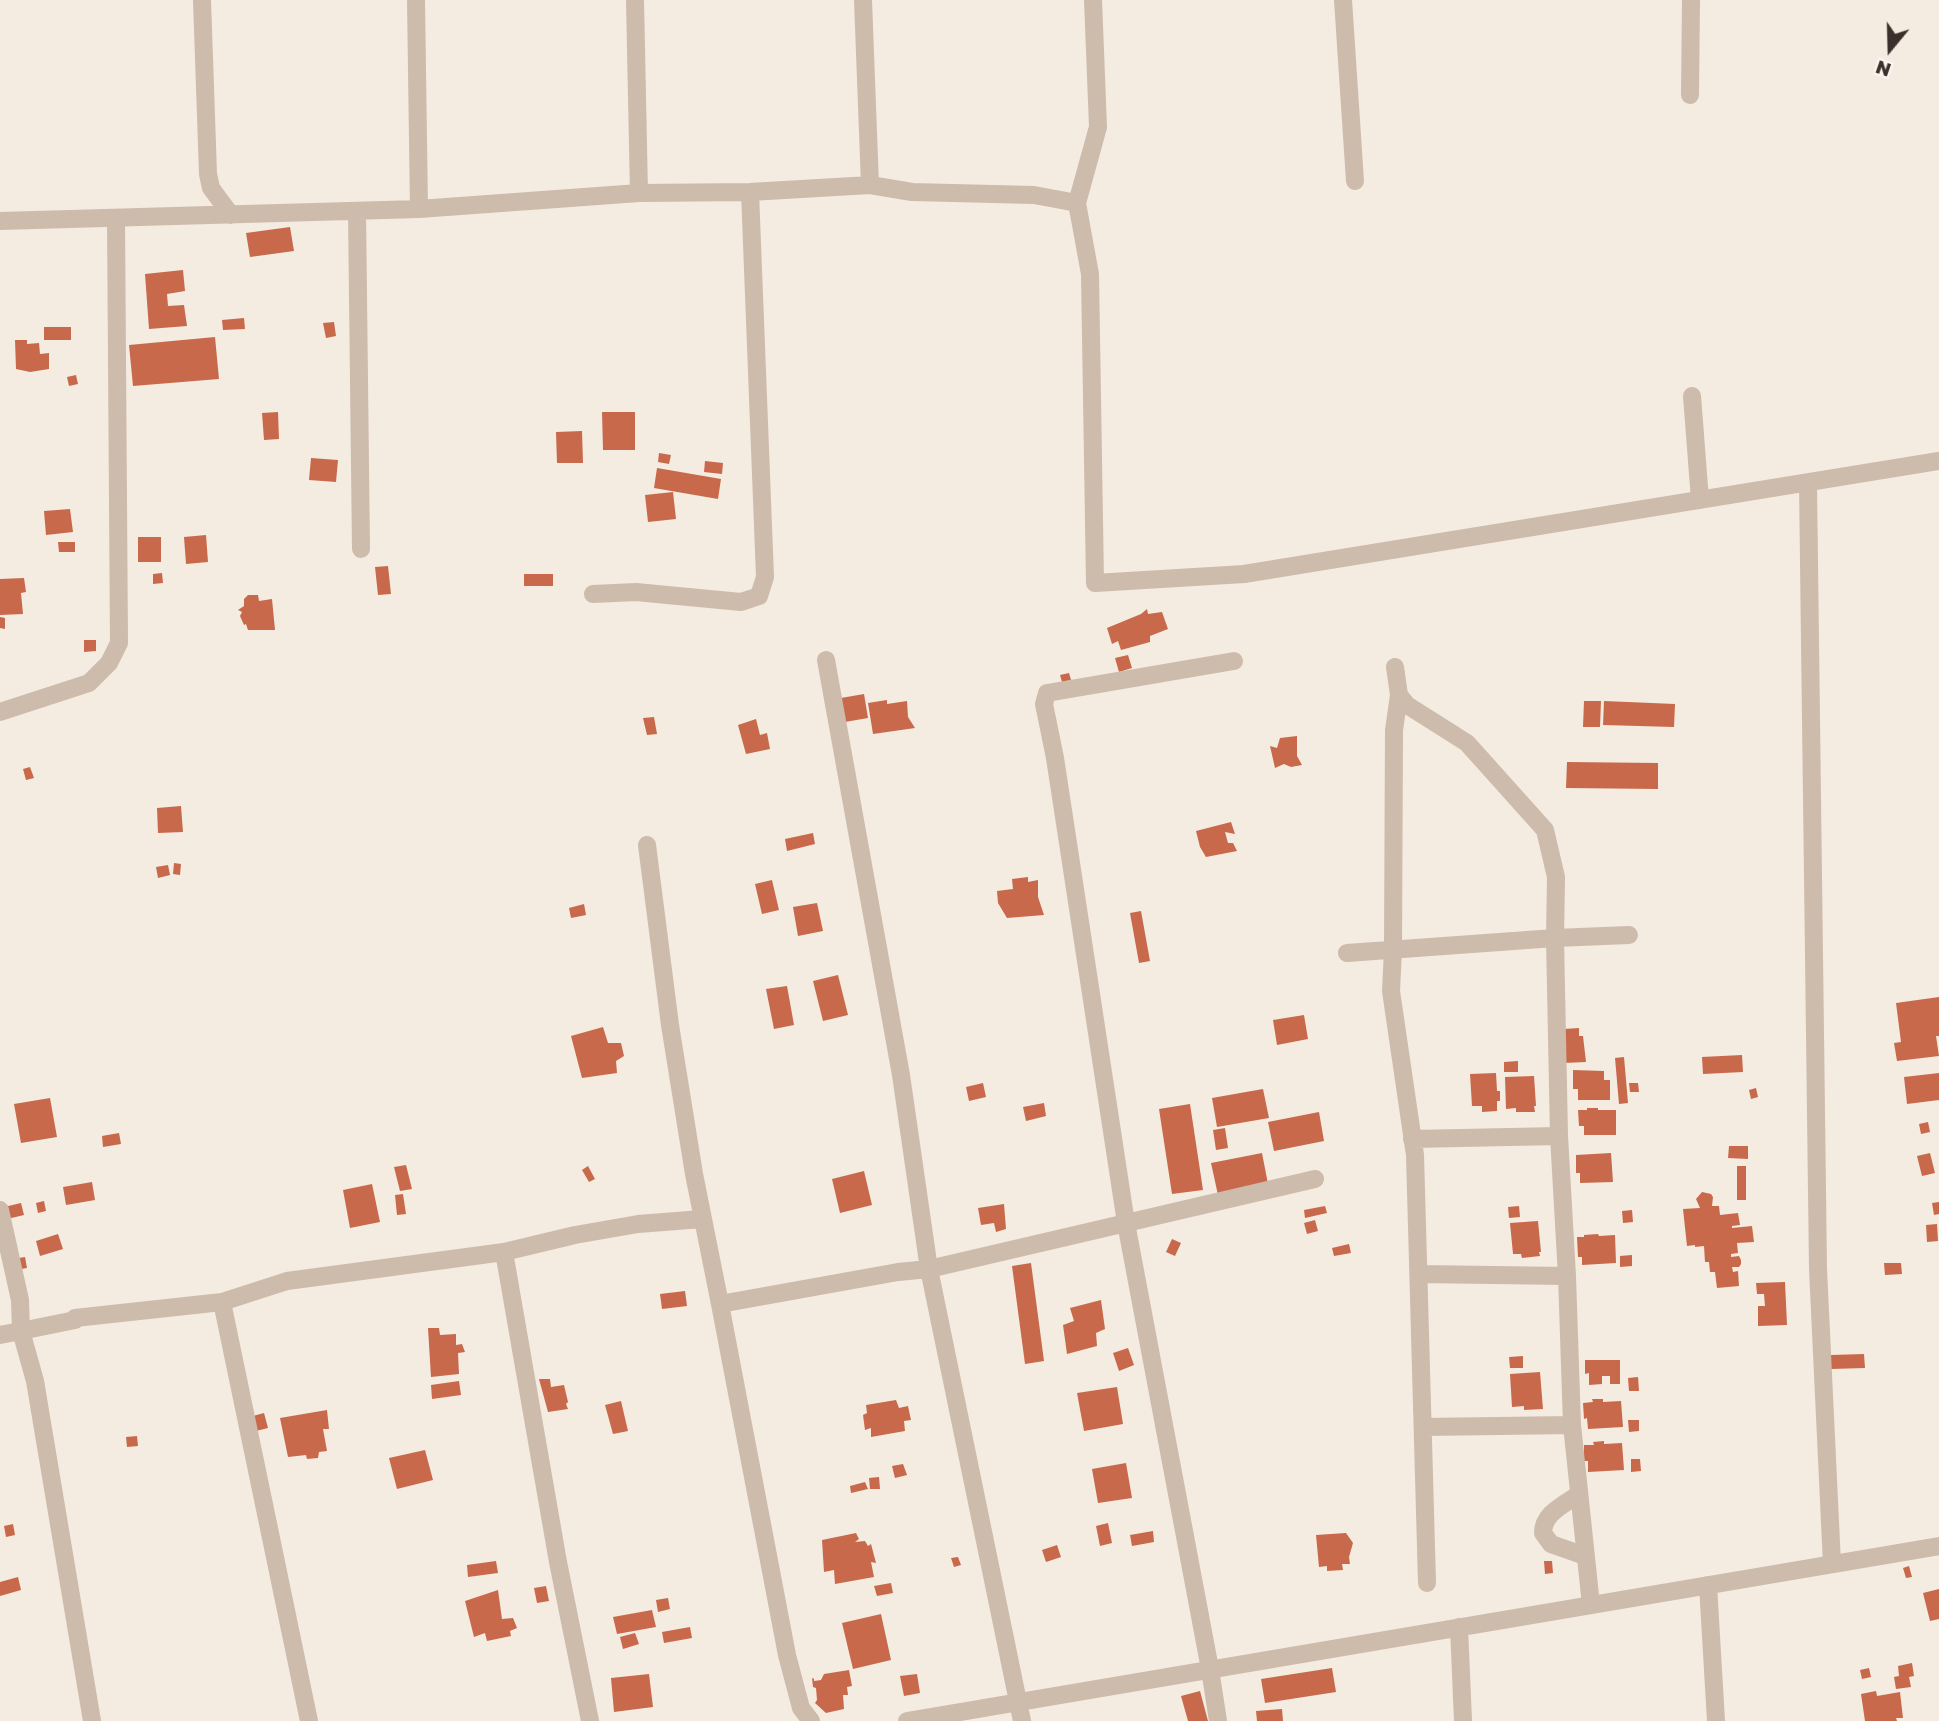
<!DOCTYPE html>
<style>
body{margin:0}
#map{position:relative;width:1939px;height:1721px;overflow:hidden;background:#f4ebe1;font-family:"Golos Text",sans-serif}
canvas{display:block}
.north{position:absolute;left:1855px;top:14px;width:70px;height:70px;-webkit-text-stroke:5px #fbf5ee;paint-order:stroke;rotate:199deg;font-size:19px;font-weight:700;line-height:28px;text-align:center;color:#3b302b}
.north::after{content:'';display:block;margin:auto;width:24px;height:32px;background:#3b302b;clip-path:polygon(50% 0,100% 100%,50% 72%,0 100%)}
</style>
<div id="map">
<canvas width="1939" height="1721"></canvas>
<div class="north">N</div>
</div>
<script>
const c = document.querySelector('canvas').getContext('2d');
c.lineJoin = 'round';
function fill(path, color) { c.fillStyle = color; c.fill(path, 'evenodd'); }
function strokePath(path, color, width, dash) { c.strokeStyle = color; c.lineWidth = width; c.lineCap = dash ? 'butt' : 'round'; c.setLineDash(dash || []); c.stroke(path); }
const building = new Path2D(`
 M290,227L294,251L250,257L246,233Z
 M183,270L185,291L167,294L168,306L184,305L187,326L149,329L145,274Z
 M244,318L245,329L223,330L222,320Z
 M334,322L336,336L326,338L323,323Z
 M44,327H71V340H44Z
 M215,337L219,379L133,386L129,345Z
 M15,340H27V344L39,343L40,354L49,353V369L30,372L16,369Z
 M76,375L78,384L69,386L67,377Z
 M278,412L279,439L264,440L262,413Z
 M602,412H635V450H603Z
 M582,431L583,463H557L556,432Z
 M659,453L671,455L669,464L658,462Z
 M311,458L338,460L336,482L309,480Z
 M705,461L723,463L722,474L704,472Z
 M657,468L721,479L718,499L654,488Z
 M673,492L676,519L648,522L645,495Z
 M70,509L73,532L46,535L44,511Z
 M206,535L208,562L186,564L184,537Z
 M138,537H161V562H138Z
 M58,542H75V552H59Z
 M388,566L391,594L378,595L375,567Z
 M162,573L163,583L153,584V574Z
 M524,574H553V586H524Z
 M24,578L26,592L21,593L23,614L0,615V579Z
 M248,595H258L259,601L272,599L275,630H248L246,624L244,625L240,616L242,612L238,610L244,606V599Z
 M1147,609L1148,614L1162,612L1168,629L1150,636V642L1121,650L1118,641L1112,644L1107,628L1141,614Z
 M0,617L5,618V629L0,628Z
 M84,640H96V651L84,652Z
 M1128,655L1132,668L1119,672L1115,658Z
 M1069,673L1071,680L1062,682L1060,675Z
 M864,694L868,718L845,722L841,698Z
 M887,700V704L907,701L908,717L915,728L873,734L868,703Z
 M1584,701H1601L1600,727H1583Z
 M1604,701L1675,704L1674,727L1603,725Z
 M654,717L657,734L647,735L643,718Z
 M756,719L760,735L767,733L770,749L746,754L738,725Z
 M1297,736V756L1302,765L1291,767L1284,764L1275,768L1270,746L1277,748L1280,738Z
 M1567,762L1658,763V789L1566,788Z
 M30,767L34,778L26,780L23,769Z
 M181,806L183,832L158,833L157,808Z
 M1231,822L1235,834L1225,832L1228,843H1233L1237,851L1206,857L1200,847L1196,831Z
 M813,833L815,844L787,851L785,839Z
 M174,863L181,864L180,875L173,874Z
 M168,865L170,875L158,878L156,867Z
 M1028,877V882L1038,880V897L1044,915L1007,918L998,903L997,891L1013,889L1012,879Z
 M772,880L779,910L762,914L755,884Z
 M817,903L823,931L798,936L793,907Z
 M584,904L586,915L571,918L569,908Z
 M1141,911L1150,961L1139,963L1130,913Z
 M838,975L848,1015L823,1021L813,981Z
 M787,986L794,1025L774,1029L766,989Z
 M1939,997V1036H1936L1939,1056L1897,1061L1894,1043L1901,1042L1896,1003Z
 M1304,1015L1308,1039L1277,1045L1273,1020Z
 M603,1027L608,1043H621L624,1056L616,1061L617,1073L582,1078L571,1036Z
 M1579,1028V1036H1583L1586,1062L1563,1063L1564,1029Z
 M1742,1055L1743,1072L1703,1074L1702,1057Z
 M1624,1057L1628,1103L1619,1104L1615,1058Z
 M1518,1061V1072H1504V1062Z
 M1573,1070L1604,1071V1080H1610V1100H1578V1089H1573Z
 M1496,1073L1497,1091H1500V1101H1497V1111L1482,1112V1106H1472L1470,1074Z
 M1939,1073V1100L1907,1104L1904,1077Z
 M1534,1076L1536,1106H1534L1535,1112H1516V1108L1506,1109L1505,1077Z
 M983,1083L986,1097L969,1101L966,1087Z
 M1629,1083H1638L1639,1092H1630Z
 M1756,1088L1758,1097L1751,1099L1749,1090Z
 M1263,1089L1269,1118L1217,1127L1212,1098Z
 M50,1098L57,1137L21,1143L14,1104Z
 M1044,1103L1046,1116L1026,1121L1023,1107Z
 M1190,1104L1203,1190L1172,1194L1159,1109Z
 M1587,1108H1598V1110H1616V1135H1584V1126H1579L1578,1110H1587Z
 M1319,1112L1324,1141L1274,1151L1268,1122Z
 M1928,1122L1930,1132L1921,1134L1919,1124Z
 M1225,1128L1228,1148L1216,1150L1213,1130Z
 M119,1133L121,1144L103,1147L102,1136Z
 M1729,1146H1748V1159L1728,1158Z
 M1262,1153L1268,1184L1218,1195L1211,1163Z
 M1611,1153L1613,1182L1580,1183V1173H1576V1155Z
 M1930,1153L1935,1173L1922,1176L1917,1156Z
 M406,1165L412,1189L400,1191L394,1167Z
 M588,1166L595,1179L589,1182L582,1170Z
 M1737,1166H1746V1200H1737Z
 M864,1171L872,1205L840,1213L832,1179Z
 M92,1182L95,1200L66,1205L63,1187Z
 M372,1184L380,1222L350,1228L343,1190Z
 M1702,1192L1711,1194L1713,1197L1712,1206H1719L1720,1215L1738,1213L1740,1225L1732,1226V1228L1752,1226L1754,1242L1737,1243L1738,1253L1731,1254V1257L1739,1256L1741,1260V1264L1739,1267H1732L1733,1272L1738,1271L1739,1286L1717,1288L1715,1272H1710L1709,1262H1705L1704,1246L1695,1247V1245L1687,1246L1683,1209L1700,1208L1696,1199Z
 M403,1194L406,1214L397,1215L395,1195Z
 M44,1201L46,1211L38,1213L36,1203Z
 M1939,1202V1214L1934,1215L1932,1203Z
 M21,1203L24,1215L3,1220L0,1208Z
 M1004,1204L1006,1229L996,1232L994,1223L981,1225L978,1208Z
 M1325,1206L1327,1213L1305,1218L1304,1210Z
 M1519,1206L1520,1217L1509,1218L1508,1207Z
 M1632,1210L1633,1222L1623,1223L1622,1211Z
 M1315,1220L1318,1231L1307,1234L1304,1223Z
 M1538,1221L1541,1252H1539L1540,1256L1522,1258L1521,1254H1513L1510,1223Z
 M1937,1224L1938,1241L1927,1242L1926,1225Z
 M58,1234L63,1249L40,1256L36,1241Z
 M1598,1234L1599,1236L1615,1235L1616,1263L1582,1265V1257H1578L1577,1237H1584V1235Z
 M1172,1239L1181,1243L1175,1256L1166,1252Z
 M1349,1244L1351,1253L1334,1256L1332,1248Z
 M1632,1255V1266L1620,1267V1256Z
 M25,1257L27,1268L15,1270L13,1259Z
 M1031,1263L1044,1361L1025,1364L1012,1266Z
 M1884,1263H1901L1902,1274L1885,1275Z
 M1785,1282L1787,1325L1758,1326V1306H1765L1764,1294H1757L1756,1283Z
 M685,1291L687,1306L662,1309L660,1294Z
 M1101,1300L1105,1329L1096,1333L1097,1346L1067,1354L1063,1325L1074,1321L1070,1308Z
 M428,1328H439L440,1335L456,1334V1345L462,1344L465,1352L458,1353L459,1374L431,1377Z
 M1128,1348L1134,1365L1119,1371L1113,1353Z
 M1864,1354L1865,1368L1831,1369V1355Z
 M1523,1356V1368H1510L1509,1357Z
 M1585,1360H1620V1384H1610V1376H1602V1384L1589,1385V1373L1585,1374Z
 M1540,1372L1543,1409L1524,1410V1406L1512,1407L1510,1374Z
 M1638,1377L1639,1391H1629L1628,1378Z
 M539,1379H550L551,1387L564,1385L568,1402L566,1404L568,1409L548,1412Z
 M459,1381L461,1395L432,1399L431,1385Z
 M1117,1387L1123,1424L1084,1431L1077,1393Z
 M1592,1399H1603V1402L1621,1401L1623,1427L1588,1429L1587,1418L1584,1419L1583,1403L1593,1402Z
 M896,1400L899,1408L908,1406L911,1420L904,1421L905,1431L871,1437V1428L865,1430L863,1415L867,1413L866,1405Z
 M621,1401L628,1431L613,1434L605,1405Z
 M327,1410L329,1429H323L327,1451L319,1452L318,1458L307,1459L306,1455L288,1457L280,1418Z
 M264,1413L268,1428L256,1431L253,1416Z
 M1628,1420H1639V1431L1629,1432Z
 M137,1436L138,1446L127,1447L126,1437Z
 M1604,1441V1444L1622,1443L1624,1470L1588,1472V1461H1584V1445H1594L1593,1442Z
 M425,1450L433,1480L397,1489L389,1458Z
 M1631,1459H1640L1641,1471L1631,1472Z
 M1126,1463L1132,1498L1098,1503L1092,1469Z
 M903,1464L907,1475L895,1478L892,1466Z
 M879,1477L880,1489H870L869,1478Z
 M865,1482L868,1489L851,1493L850,1486Z
 M1108,1523L1112,1543L1100,1546L1096,1526Z
 M13,1524L15,1535L6,1537L4,1526Z
 M1153,1531L1154,1542L1132,1546L1130,1535Z
 M856,1533L859,1539L855,1542L865,1541L868,1546L871,1544L876,1563L871,1562L874,1577L835,1584L834,1570L824,1572L822,1540Z
 M1346,1533L1353,1543L1349,1557L1350,1564H1342L1343,1570L1327,1571V1566L1319,1567L1316,1535Z
 M1057,1545L1061,1557L1046,1562L1042,1550Z
 M958,1557L961,1565L954,1567L951,1558Z
 M496,1561L498,1573L468,1577L467,1565Z
 M1544,1561H1552L1553,1573L1545,1574Z
 M1909,1566L1912,1577L1906,1578L1903,1568Z
 M18,1577L21,1590L0,1596V1582Z
 M891,1583L893,1593L877,1596L874,1586Z
 M546,1586L549,1601L537,1603L534,1588Z
 M1939,1589V1619L1930,1621L1923,1593Z
 M498,1590L502,1619L513,1618L517,1628L510,1631L511,1636L487,1641L485,1633L474,1637L465,1601Z
 M668,1598L670,1609L658,1612L656,1600Z
 M652,1610L656,1627L617,1634L613,1617Z
 M881,1614L891,1660L853,1669L842,1623Z
 M690,1627L692,1638L664,1643L662,1632Z
 M635,1633L639,1644L623,1649L620,1637Z
 M1912,1663L1914,1676L1909,1677L1911,1687L1896,1689L1894,1677L1899,1676L1898,1666Z
 M1332,1668L1336,1692L1265,1703L1261,1679Z
 M1869,1668L1871,1677L1862,1679L1860,1670Z
 M849,1670L852,1686L847,1687L848,1695H843L844,1709L826,1713L815,1703L817,1700L816,1688L813,1687L812,1678L814,1679V1681L821,1680L824,1674Z
 M649,1674L653,1707L614,1712L611,1678Z
 M917,1674L920,1693L904,1696L900,1676Z
 M1200,1691L1208,1721H1188L1181,1696Z
 M1876,1691L1877,1696L1900,1692L1903,1718H1896L1897,1721H1865L1861,1694Z
 M1282,1709L1283,1721H1257L1256,1711Z`);
const street = new Path2D(`
 M202,0L208,174L211,188L231,215
 M416,0L419,209
 M635,0L639,193
 M863,0L870,185
 M1093,0L1098,127L1077,203L1090,274L1095,583L1244,574L1939,461
 M1343,0L1355,181
 M1690,95L1691,0
 M357,211L361,549
 M0,221L419,209L639,193L750,192L870,185L912,192L1034,195L1077,203
 M1692,396L1700,500
 M1808,483L1818,1269L1832,1564
 M593,594L636,592L741,602L759,596L765,577L750,192
 M826,660L901,1075L929,1269L1022,1721
 M1395,667L1399,695L1407,705L1467,743L1545,830L1556,877L1555,938L1559,1136L1567,1276L1572,1425L1591,1605
 M1399,695L1394,730L1393,950L1391,991L1415,1155L1427,1583
 M0,712L89,683L109,663L119,643L116,218
 M647,845L670,1025L694,1174L720,1304L787,1655L801,1708L811,1721
 M1347,953L1555,938L1629,935
 M1412,1139L1559,1136
 M0,1210L20,1300L21,1331L75,1320V1318L222,1302L287,1281L504,1252L575,1235L638,1224L702,1219
 M504,1252L558,1562L590,1721
 M1419,1274L1567,1276
 M222,1302L309,1721
 M720,1304L898,1272L929,1269L1315,1179
 M0,1335L21,1331L35,1381L92,1721
 M1423,1427L1572,1425
 M1579,1494C1564,1505 1543,1513 1543,1533L1551,1544L1585,1556
 M1708,1585L1716,1721
 M1459,1627L1463,1721
 M907,1721L1939,1546
 M1218,1721L1210,1669L1126,1223L1055,758L1044,704L1047,693L1234,661`);
fill(building, '#c8694b');
strokePath(street, '#cdbbac', 18);
</script>
